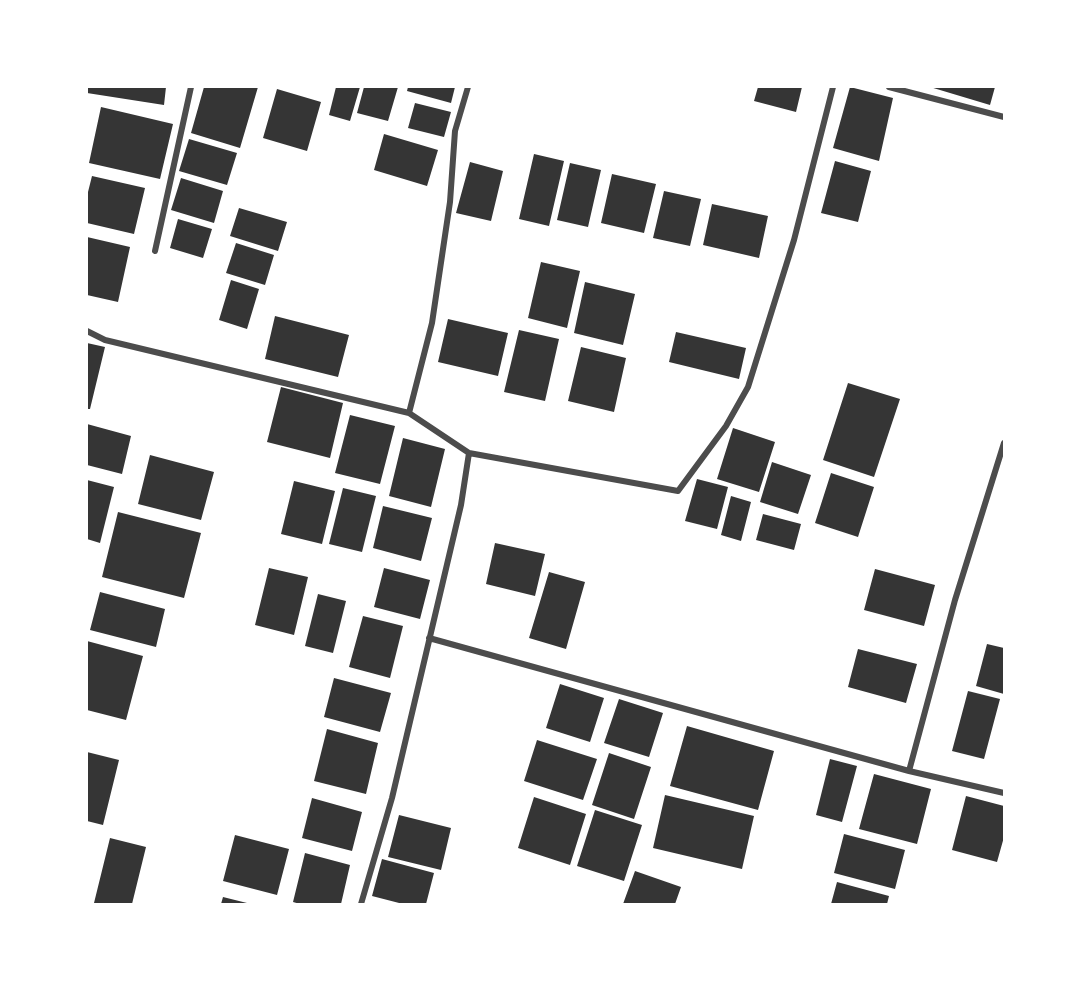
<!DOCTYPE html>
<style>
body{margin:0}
#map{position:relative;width:1091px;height:991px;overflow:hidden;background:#fff;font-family:"PT Sans",sans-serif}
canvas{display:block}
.frame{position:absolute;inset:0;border:88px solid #fff;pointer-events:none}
</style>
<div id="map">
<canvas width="1091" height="991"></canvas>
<div class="frame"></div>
</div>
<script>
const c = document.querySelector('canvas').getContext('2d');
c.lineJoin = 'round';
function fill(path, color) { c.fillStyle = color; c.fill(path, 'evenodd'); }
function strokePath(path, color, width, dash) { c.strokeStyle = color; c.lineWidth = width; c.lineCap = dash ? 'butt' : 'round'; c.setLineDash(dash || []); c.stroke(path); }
const building = new Path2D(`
 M87,87H166L164,105L87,93Z
 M204,87H258L240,148L191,133Z
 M336,87H360L350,121L329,115Z
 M364,87H398L388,121L357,113Z
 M408,87H455L451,103L407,91Z
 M758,87H802L796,112L754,101Z
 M850,87L893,98L879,161L833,148Z
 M930,87H995L990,105Z
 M277,89L321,102L307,151L263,138Z
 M415,103L451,112L444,137L408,128Z
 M101,107L173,124L160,179L89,163Z
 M384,134L438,150L427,186L374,170Z
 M189,139L237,153L227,185L179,171Z
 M534,154L564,161L549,226L519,219Z
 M835,161L871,171L858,222L821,213Z
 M470,162L503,171L491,221L456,213Z
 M570,163L601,170L588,227L557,220Z
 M612,174L656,184L644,233L601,223Z
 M92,176L145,188L134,234L87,223V196Z
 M181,178L223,191L214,223L171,210Z
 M664,191L701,199L690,246L653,238Z
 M712,204L768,216L759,258L703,245Z
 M239,208L287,222L278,251L230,236Z
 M178,219L212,229L203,258L170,248Z
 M87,237L130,247L118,302L87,295Z
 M236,243L274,255L265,285L226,273Z
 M541,262L580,271L567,328L528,318Z
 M231,280L259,289L247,329L219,320Z
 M585,282L635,294L623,345L574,333Z
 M275,316L349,335L338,377L265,359Z
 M448,319L508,333L498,376L438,362Z
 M519,330L559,339L545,401L504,392Z
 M676,332L746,348L739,379L669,362Z
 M87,343L105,347L90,409H87Z
 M581,347L626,358L614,412L568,401Z
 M848,383L900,399L874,477L823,460Z
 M281,387L343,403L330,458L267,442Z
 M350,415L395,426L380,484L335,473Z
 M87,424L131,436L122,474L87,465Z
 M733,428L775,442L759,492L717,479Z
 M403,438L445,449L431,507L389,496Z
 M150,455L214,472L201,520L138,504Z
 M772,462L811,475L798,514L760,502Z
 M831,473L874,487L858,537L815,523Z
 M697,479L728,487L717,529L685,521Z
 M87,480L114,487L100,543L87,539Z
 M294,481L335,491L322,544L281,534Z
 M343,488L376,496L362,552L329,544Z
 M731,496L751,502L741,541L721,535Z
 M383,506L432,518L421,561L373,548Z
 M118,512L201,533L184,598L102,577Z
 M763,514L801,524L794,550L756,540Z
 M495,543L545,554L535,596L486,584Z
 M269,568L308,577L294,635L255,625Z
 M384,568L430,580L420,619L374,607Z
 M875,569L935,585L924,626L864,610Z
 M549,572L585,582L566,649L529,638Z
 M100,592L165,609L156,647L90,630Z
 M318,594L346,601L333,653L305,646Z
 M363,616L403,626L390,678L349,667Z
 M87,641L143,656L126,720L87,710Z
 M987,644L1004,648V694L976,686Z
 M858,649L917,664L906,703L848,687Z
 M334,678L391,693L380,732L324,717Z
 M560,684L604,698L590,742L546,728Z
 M968,691L1000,699L984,759L952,751Z
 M619,699L663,713L649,757L604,743Z
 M687,726L774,751L758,810L670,786Z
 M327,729L378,743L366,794L314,781Z
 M537,740L597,759L583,800L524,781Z
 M87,752L119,760L103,825L87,821Z
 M609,753L651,767L634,819L592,805Z
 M830,759L857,766L842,822L816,815Z
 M874,774L931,789L917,844L859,829Z
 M665,795L754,816L742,869L653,848Z
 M966,796L1004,806V837L997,862L952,850Z
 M534,797L586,814L570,865L518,848Z
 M312,798L362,812L352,851L302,838Z
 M595,810L642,825L624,881L577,866Z
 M399,815L451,828L441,870L388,857Z
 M844,834L905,850L895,889L834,873Z
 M235,835L289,849L277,895L223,881Z
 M110,838L146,847L132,904L94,903Z
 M305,853L350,865L341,904H300L293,902Z
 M382,859L434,873L426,904H403L372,896Z
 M635,871L681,887L675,904H623Z
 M837,882L889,896L887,904H831Z
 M223,897L247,903V904H221Z`);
const minor = new Path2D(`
 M889,87L1004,117
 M155,251L191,87
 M87,331L105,340L409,413
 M469,453L678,491L726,426L748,387L794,240L833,87
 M429,638L909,771L1004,793
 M909,771L955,600L1004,443
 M361,904L392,798L461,505L469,453L409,413L432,323L450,202L455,131L468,87`);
fill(building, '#353535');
strokePath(minor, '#4c4c4c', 6);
</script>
